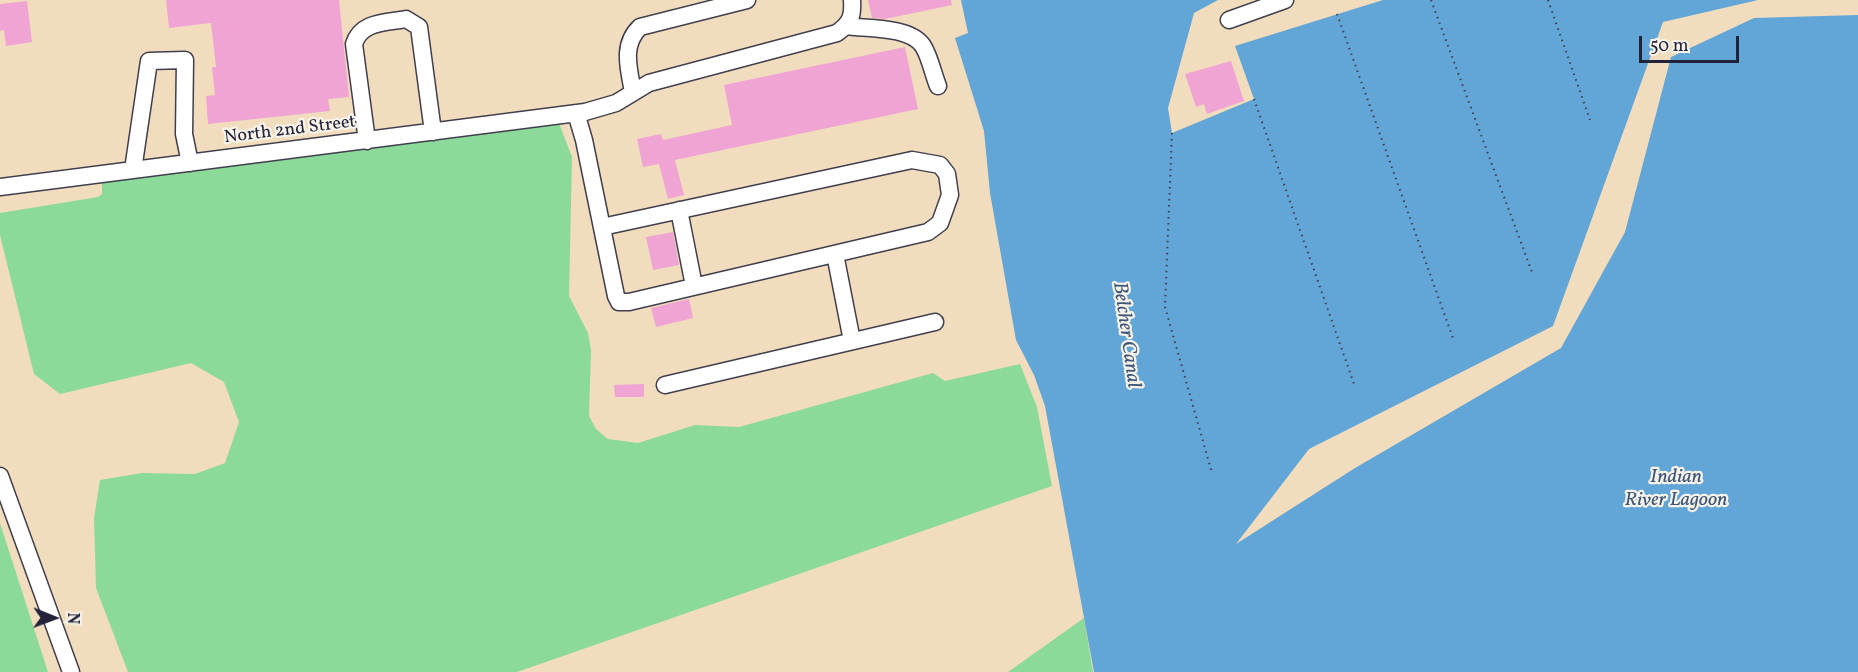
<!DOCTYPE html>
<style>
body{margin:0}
#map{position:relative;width:1858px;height:672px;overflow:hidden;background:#f1ddbd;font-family:Vollkorn,serif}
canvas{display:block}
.north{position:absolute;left:24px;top:588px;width:60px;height:60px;-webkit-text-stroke:4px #f7f3e8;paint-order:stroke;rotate:91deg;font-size:16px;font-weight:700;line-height:24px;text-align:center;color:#22223b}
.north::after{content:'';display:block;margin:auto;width:21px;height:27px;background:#22223b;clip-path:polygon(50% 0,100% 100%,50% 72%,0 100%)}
.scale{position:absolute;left:1639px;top:36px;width:100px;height:27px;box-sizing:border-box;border:3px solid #22223b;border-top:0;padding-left:8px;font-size:18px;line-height:21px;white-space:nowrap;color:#22223b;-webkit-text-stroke:4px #f7f3e8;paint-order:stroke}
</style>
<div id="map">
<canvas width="1858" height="672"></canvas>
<div class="north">N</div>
<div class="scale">50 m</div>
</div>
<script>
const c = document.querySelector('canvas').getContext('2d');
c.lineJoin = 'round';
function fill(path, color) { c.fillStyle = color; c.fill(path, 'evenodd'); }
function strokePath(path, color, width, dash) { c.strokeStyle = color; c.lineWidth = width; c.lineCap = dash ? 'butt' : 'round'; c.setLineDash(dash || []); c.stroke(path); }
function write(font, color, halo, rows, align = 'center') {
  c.font = font + ' Vollkorn,serif'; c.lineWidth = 4.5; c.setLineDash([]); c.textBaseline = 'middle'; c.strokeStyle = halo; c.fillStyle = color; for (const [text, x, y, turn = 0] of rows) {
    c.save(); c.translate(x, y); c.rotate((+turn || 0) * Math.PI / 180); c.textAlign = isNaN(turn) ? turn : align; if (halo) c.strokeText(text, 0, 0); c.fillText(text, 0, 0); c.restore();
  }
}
const green = new Path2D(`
 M559,123L572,157L569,296L588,333L591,350L589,416L596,429L608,439L638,443L695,425L739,427L933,373L945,381L1020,364L1037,407L1052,486L517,672H128L96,588L94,518L100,480L142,473L195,474L225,463L239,422L224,382L191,363L60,394L34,374L0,235V213L98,197L102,194V181Z
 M0,523L48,672H0Z
 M1084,618L1093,672H1008Z`);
const water = new Path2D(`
 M961,0H1218L1194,13L1168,108L1172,133L1254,99L1235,46L1383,0H1758L1663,22L1553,326L1309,449L1236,544L1355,468L1561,348L1625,232L1671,57L1754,18L1858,15V672H1094L1045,406L1034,375L1016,340L990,193L984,131L955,38L968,33Z`);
const building = new Path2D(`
 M166,0H339L349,97L328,99L330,111L208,124L206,96L215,95L212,67H216L211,23L169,28Z
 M868,0H951L952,5L885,19L872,18Z
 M27,1L32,42L6,46L4,30L0,31V4Z
 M905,47L918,109L675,160L684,195L668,199L659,164L643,167L637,139L661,134L663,140L732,125L724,85Z
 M1231,61L1244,101L1207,114L1204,104L1196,107L1185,74Z
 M673,232L679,265L653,270L646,237Z
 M689,299L693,318L656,327L651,308Z
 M644,384V397H615L614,385Z`);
const path = new Path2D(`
 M1431,0L1533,275
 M1548,0L1590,120
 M1337,14L1454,341
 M1254,99L1354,384
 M1172,133L1165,307L1212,473`);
const minor = new Path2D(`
 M1229,20L1285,0
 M846,26C867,29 910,26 923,46C930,57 933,74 938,86
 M633,92C629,69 621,45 640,27L747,0
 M576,113L584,140L616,296L619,302H629L928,232L940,223L950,195L947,174L940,165L912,160L602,227
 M367,141L354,44C361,21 386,23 406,19L419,27L433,132
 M133,170L149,61L185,60L184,134L190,163
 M0,187L585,112L616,103L649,83L837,33C851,23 853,16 852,0
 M679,210L694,286
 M835,254L852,341
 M665,385L935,322
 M0,476L71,672`);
const streetNames = [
 ["North 2nd Street",290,131,-7]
];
const waterNames = [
 ["Belcher Canal",1125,335,82],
 ["Indian",1676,478],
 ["River Lagoon",1676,501]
];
fill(green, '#8cda99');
fill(water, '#62a5d7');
fill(building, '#efa4d4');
strokePath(minor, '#413e4e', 19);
strokePath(path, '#413e4e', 2, [1.5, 4.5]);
strokePath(minor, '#fff', 16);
write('18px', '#22223b', '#f7f3e8', streetNames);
write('italic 20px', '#3c5679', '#f7f3e8', waterNames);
</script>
